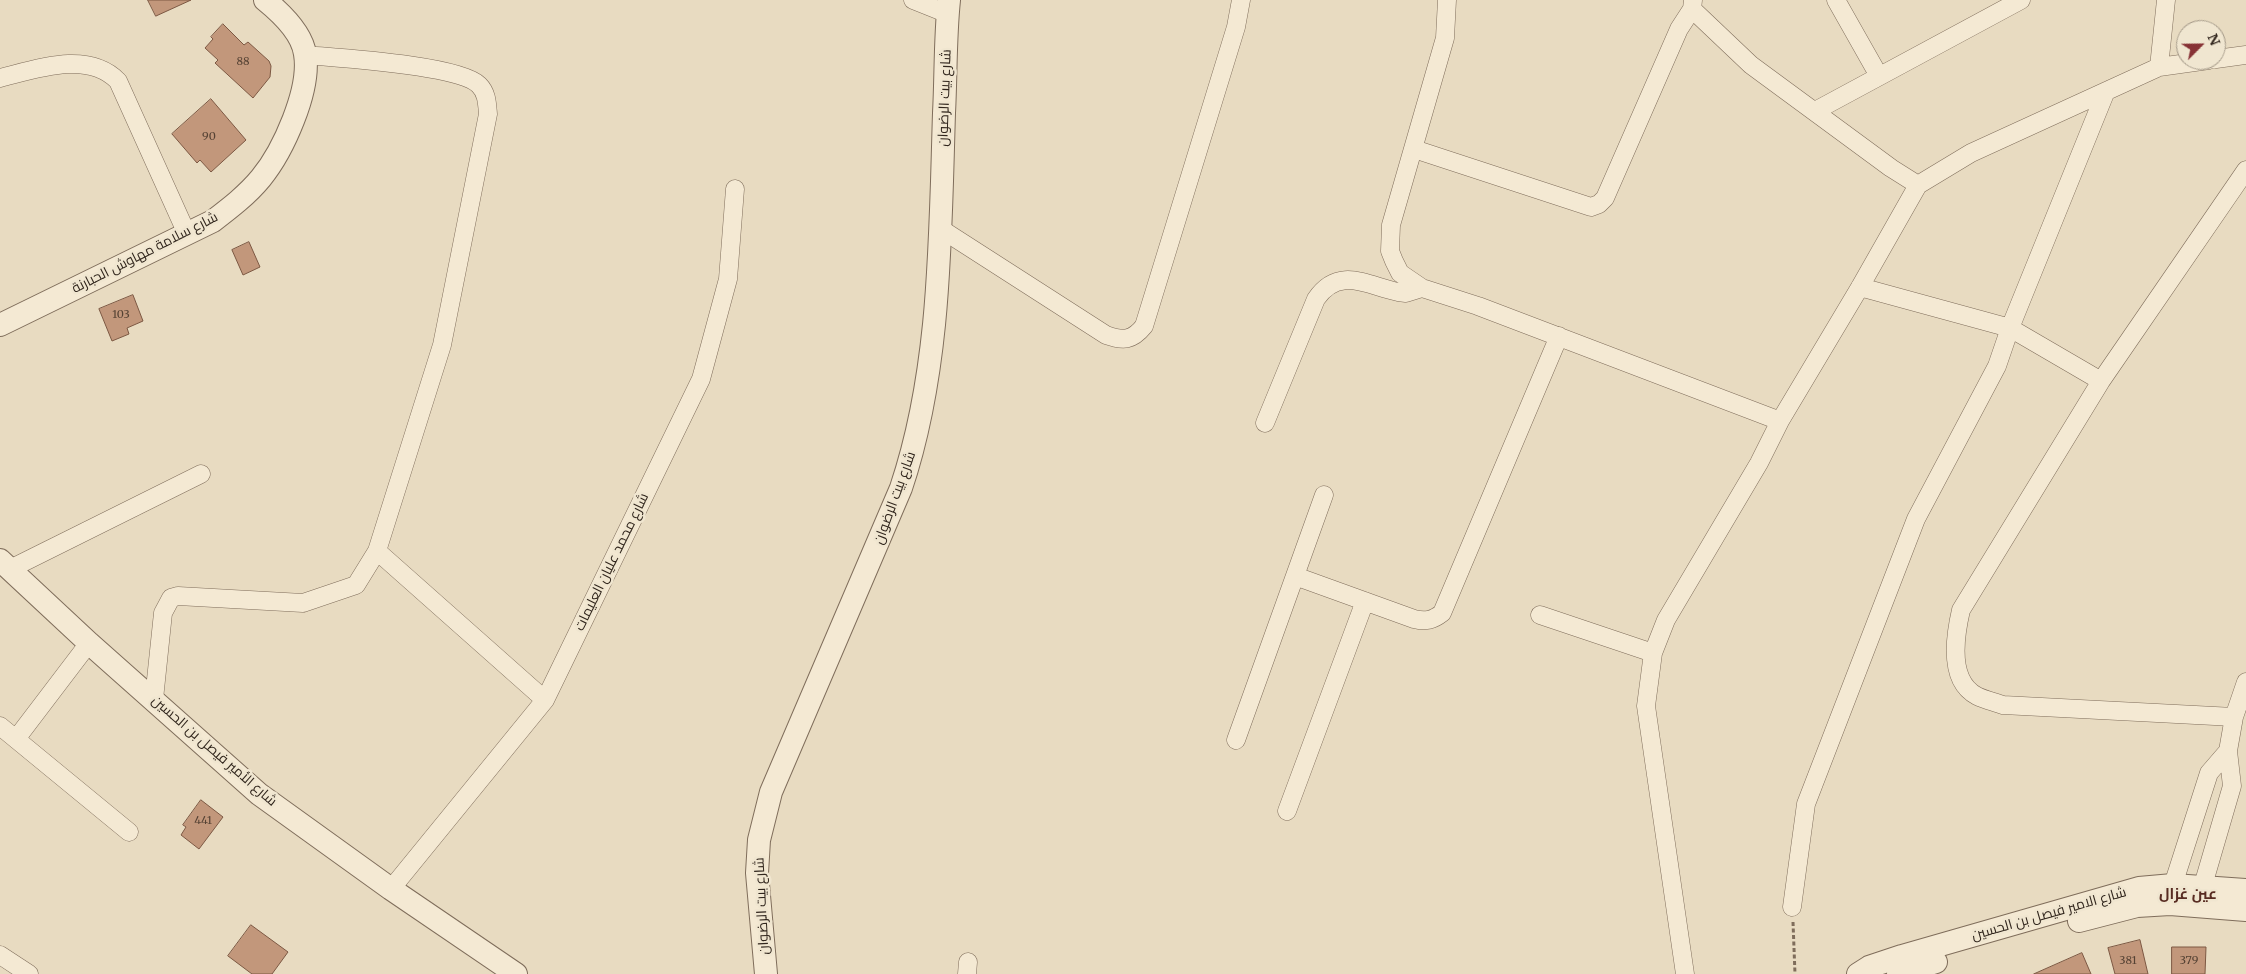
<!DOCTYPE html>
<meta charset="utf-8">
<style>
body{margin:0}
#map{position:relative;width:2246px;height:974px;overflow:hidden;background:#e8dbc1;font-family:Merriweather,serif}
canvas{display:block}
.north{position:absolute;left:2176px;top:20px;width:50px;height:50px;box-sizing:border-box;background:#f0e6d0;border:1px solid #a49988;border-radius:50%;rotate:67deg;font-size:14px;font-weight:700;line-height:20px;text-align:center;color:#31261d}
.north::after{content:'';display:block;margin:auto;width:18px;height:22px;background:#873235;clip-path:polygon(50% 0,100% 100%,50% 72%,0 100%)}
</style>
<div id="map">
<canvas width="2246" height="974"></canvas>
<div class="north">N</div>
</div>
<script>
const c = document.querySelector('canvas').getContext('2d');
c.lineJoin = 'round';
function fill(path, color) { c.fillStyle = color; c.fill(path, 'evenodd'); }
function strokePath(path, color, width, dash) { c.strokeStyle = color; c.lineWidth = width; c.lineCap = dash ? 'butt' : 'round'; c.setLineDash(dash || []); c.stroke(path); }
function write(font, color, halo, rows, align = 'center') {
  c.font = font + ' Merriweather,Cairo,serif'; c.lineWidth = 5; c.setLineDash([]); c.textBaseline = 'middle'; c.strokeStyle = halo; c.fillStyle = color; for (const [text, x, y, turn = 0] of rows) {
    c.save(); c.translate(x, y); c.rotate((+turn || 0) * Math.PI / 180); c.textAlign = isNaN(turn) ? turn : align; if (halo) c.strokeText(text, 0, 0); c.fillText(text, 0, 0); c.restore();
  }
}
const building = new Path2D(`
 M148,0H191L156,16Z
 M223,24L244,45L248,42L269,61L271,66L270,77L253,98L215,63L218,60L205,48L213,39L211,37Z
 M211,99L246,140L211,172L200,160L197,163L172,134Z
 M249,242L260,267L243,275L232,250Z
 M133,295L143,321L127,328L129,334L112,341L99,309Z
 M201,800L223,817L199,849L181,835L186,827L183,825Z
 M251,925L288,952L272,974H252L228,956Z
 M2140,940L2148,974H2115L2108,948Z
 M2172,947H2206L2205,974H2172Z
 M2082,953L2091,974H2034Z`);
const path = new Path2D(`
 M1793,922L1795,974`);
const minor = new Path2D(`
 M913,0L948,14
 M1447,0L1445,38L1391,225L1390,251L1394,261L1400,273L1422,288L1478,306L1780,421
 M1836,0L1879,76
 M1692,9L1751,65L1891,168L1918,185
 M2216,59L2246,55
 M2159,67L2166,0
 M0,78C36,69 88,50 118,81L187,234
 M1815,111L2021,0
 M1414,149L1591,207L1599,204L1605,198L1679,29L1692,9L1693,0
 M941,229L1106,335C1123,341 1132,341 1144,326L1236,27L1241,0
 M1860,287L2010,328L2101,381
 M1265,423L1316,299C1339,265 1368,286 1398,292L1406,293L1422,288
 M377,551L545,700
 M10,569L201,474
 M1295,576L1414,619C1426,622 1433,620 1442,613L1559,336
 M1540,615L1653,653
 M154,699L163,613L171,598L178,596L303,603L356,585L377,551L442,345L488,114C487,103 487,93 479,85C459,65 338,58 305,55
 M2234,717L2003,705C1995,702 1985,700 1977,696C1948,681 1955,636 1961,610L2101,381L2246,170
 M0,726L129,832
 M16,739L89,643
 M1236,740L1324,495
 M1287,811L1365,601
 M391,889L545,700L701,379L728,279L735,189
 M2171,898L2173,885L2209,773L2228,751
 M2199,899L2232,786L2228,751L2234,717L2246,682
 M1792,907L1806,804L1916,519L1997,366L2010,328L2106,91
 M0,955L29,974
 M967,974L968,962
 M1685,974L1646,706L1653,653L1666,620L1759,463L1780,421L1860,287L1918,185L1971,153L2159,67L2209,60`);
const tertiary = new Path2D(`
 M0,325L213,221C230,208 247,195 261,178C283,151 311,90 305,54C302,33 281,13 265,0
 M0,560L89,643L259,794L391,889L516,974
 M2079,921L2137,906L2170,904L2246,910
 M766,974L757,873L759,840L771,792L901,488C941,369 940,238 944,113C946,76 945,38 949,0
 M1858,974L1869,967L1902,956L2139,888L2173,885L2246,890
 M1898,974L1936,962`);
const numberNames = [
 ["88",243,62],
 ["90",209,137],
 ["103",121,315],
 ["441",203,821],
 ["381",2128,961],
 ["379",2189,961]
];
const streetNames = [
 ["شارع بيت الرضوان",945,98,-88],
 ["شارع سلامة مهاوش الحبارنة",145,253,-27],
 ["شارع بيت الرضوان",895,498,-70],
 ["شارع محمد عليان العليمات",612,562,-64],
 ["شارع الأمير فيصل بن الحسين",214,751,41],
 ["شارع بيت الرضوان",762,906,-93],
 ["شارع الامير فيصل بن الحسين",2049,914,-16]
];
const neighbourhoodNames = [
 ["عين غزال",2188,895]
];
fill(building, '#c2977b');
strokePath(building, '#7c5843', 1);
strokePath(minor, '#7f6d5b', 19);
strokePath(tertiary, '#7f6d5b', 24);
strokePath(path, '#7f6d5b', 3, [4, 2.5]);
strokePath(minor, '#f4e9d3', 18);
strokePath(tertiary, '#f4e9d3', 22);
write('11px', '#554234', null, numberNames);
write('14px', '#31261d', '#f0e6d0', streetNames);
write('bold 15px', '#582c22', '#f0e6d0', neighbourhoodNames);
</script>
